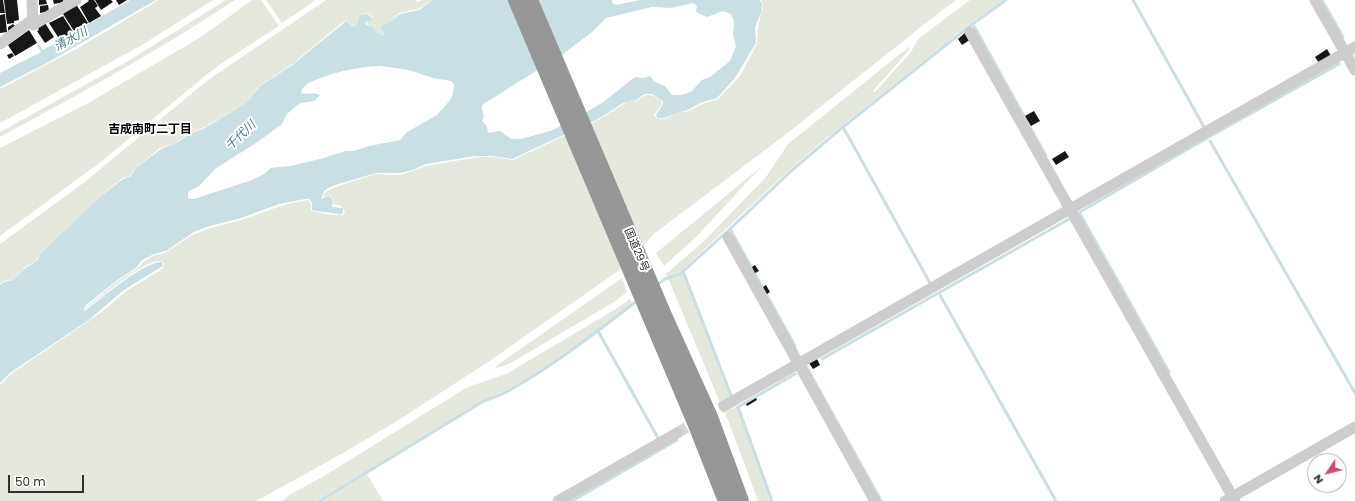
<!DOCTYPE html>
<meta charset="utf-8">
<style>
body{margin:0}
#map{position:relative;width:1355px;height:501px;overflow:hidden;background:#fff;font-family:Poppins,sans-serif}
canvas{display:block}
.north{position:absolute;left:1307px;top:453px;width:40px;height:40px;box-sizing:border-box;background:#fff;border:1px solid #acacac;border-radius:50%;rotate:235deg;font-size:11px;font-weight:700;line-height:16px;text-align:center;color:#303030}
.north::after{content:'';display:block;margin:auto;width:14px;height:18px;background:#d04a6c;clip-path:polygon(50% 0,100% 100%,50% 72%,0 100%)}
.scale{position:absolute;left:8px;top:475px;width:76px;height:18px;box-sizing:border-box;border:2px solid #303030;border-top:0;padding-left:5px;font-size:12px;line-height:14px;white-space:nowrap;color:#303030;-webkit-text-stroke:3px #fff;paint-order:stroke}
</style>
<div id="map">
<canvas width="1355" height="501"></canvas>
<div class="north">N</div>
<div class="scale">50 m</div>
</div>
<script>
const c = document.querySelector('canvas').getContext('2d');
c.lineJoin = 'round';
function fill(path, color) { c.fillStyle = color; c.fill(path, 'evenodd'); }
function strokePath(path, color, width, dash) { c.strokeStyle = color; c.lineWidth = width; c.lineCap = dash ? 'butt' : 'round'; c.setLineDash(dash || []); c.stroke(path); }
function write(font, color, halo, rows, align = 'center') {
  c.font = font + ' Poppins,"Noto Sans JP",sans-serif'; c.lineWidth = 4; c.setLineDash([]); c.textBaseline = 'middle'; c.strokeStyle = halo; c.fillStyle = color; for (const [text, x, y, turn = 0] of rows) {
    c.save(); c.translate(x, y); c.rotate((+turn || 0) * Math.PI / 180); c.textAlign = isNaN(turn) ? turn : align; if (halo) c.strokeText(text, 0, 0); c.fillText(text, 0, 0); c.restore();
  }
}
const green = new Path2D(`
 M159,0H213L142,45L0,123V89L78,48Z
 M226,0H235C159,50 80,94 0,137V132L128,61Z
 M252,0H261L279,26L222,63L205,76L102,161L0,236V148L90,102L201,37Z
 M266,0H316L282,23Z
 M326,0H415L417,2L423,0H433L418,9L399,13L392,21L381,26L379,29L384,33L383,35L377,33L373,27L365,23L368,20L371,21L373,19V17L368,13L360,15L356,26L353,27L347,20L343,22L291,65L259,86L246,103L203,128L192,132L173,144L160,148L136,168L130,176L123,178L109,189L41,253L36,261L24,268L13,280L4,281L0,284V244L86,181L208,80Z
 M761,0H956L936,15L785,135L655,233L618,271L491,360L402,418L338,456L256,501H0V385L11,374L103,311L125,292L162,269L164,265L163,262C149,254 98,301 84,310L85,308L120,279L138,268L143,262L153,256L165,253L192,235L210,228L248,218L272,209L291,203L308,200L311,204V210C314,213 337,216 343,215L345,213C343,205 339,206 333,204L334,200L330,196L323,197L325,192L333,188L375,174L400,175L413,171L425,166L479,157H494L513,160L598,120L627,102L636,101L646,95H652L662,101V104L654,115L656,118L664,119L677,113L689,111L702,104L718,99L740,76L757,44L758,27L763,5Z
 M970,0H1004L972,22L826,138L789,170L680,272L667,277L666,274L704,241L766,177L788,144L910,46L909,50L873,91L875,92L911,52L918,39Z
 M762,166L696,237L664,266L656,253Z
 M683,272L731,399L721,405L668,278L680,275Z
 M622,278L627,292L614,302L509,364L497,368L496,366Z
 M630,299L632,303L597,331L529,377L509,389L481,401L319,501H283L287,496L324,476L466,388L508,373L619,307Z
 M737,406L771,501H758L725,412Z
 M367,474L383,501H323Z`);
const water = new Path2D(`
 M130,0H156L45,64L0,87V73L41,52L37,45L39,44L43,50Z
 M433,0H612V3L616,5L640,0H759L762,3L761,13L755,27L756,43L735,78L717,98L700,103L688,110L677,113L664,118H657L656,115L663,104V101L652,94H645L636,100L623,103L598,119L512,159L492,156H476L426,164L413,170L400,173H376L332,186L324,191L321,199L329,196L333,200L332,207L343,208V213L340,215C330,211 321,213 312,210V203L309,199H305L279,204L238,219L210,226L194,232L166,251L154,254L142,260L136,268L120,278L86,305L83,311L86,310C100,299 146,260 162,262L163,266L124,290L90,319L10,373L0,383V285L4,282L13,280L24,269L37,261L41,253L100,197L123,179L131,176L136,168L161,149L178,142L191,133L203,129L246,103L260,86L291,66L345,22L347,21L353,27L356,26L360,15L368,14L373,19L371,21H366L365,24L373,27L377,33L384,35V33L380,29L381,26L392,21L400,14L419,10ZM693,3L697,6L696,12L707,17L723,11L731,14L734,21L733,35L736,46L730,61L710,77L702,80L692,91L682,95H672L665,86L655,82L650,76L643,78L635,77L602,103L573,120L550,131L521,139H511L500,131L488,133L487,126L482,121L484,116L482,109V105L563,54L592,32L606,18L652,7L671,8ZM380,66L409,70L433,78L451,81L454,85L453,93L451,99L437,115L407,132L400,140L369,146L354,151H346L320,159L290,166L271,168L264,174L252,180L194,199H190L188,198V192L199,186L215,169L259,141L282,124L286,115L295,107L301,103L314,101L320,95C313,92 306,95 301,93L302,89L307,84C329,73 355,67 380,66Z
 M807,365L883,501H881L805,366Z`);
const stream = new Path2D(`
 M1133,0L1204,127
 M1322,0L1343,37
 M974,26L1046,156
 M843,127L930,283
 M1210,141L1355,393
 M1080,212L1207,138L1339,64
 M1080,214L1169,372
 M730,229L795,346
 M683,271L732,398
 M657,285L665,279L680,274L730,229L790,172L838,131L971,25L1006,0
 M940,295L1056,501
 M598,331L658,438
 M822,359L1069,219
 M320,501L482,402C491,398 501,395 510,390C554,365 598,331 638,300
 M572,501L677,440
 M772,501L738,407L795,374`);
const building = new Path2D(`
 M0,0H3L5,13H0Z
 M4,0H17L19,20L14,21V23L7,24Z
 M39,0H46L47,4L39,5Z
 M53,0H63L64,2L54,4Z
 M88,0H94L98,6L95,8L101,16L89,23L80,7L89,1Z
 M95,0H111L113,2L101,10Z
 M116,0H127L119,5Z
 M76,4L88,23L74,31L63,14Z
 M48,5L49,11L40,13V6Z
 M5,14L7,32L0,33V15Z
 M63,16L73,32L60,40L49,23Z
 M45,23L54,37L45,43L37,31L39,30L38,28Z
 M13,24L15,26L8,31V27Z
 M29,30L37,43L15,56L8,45Z
 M966,32L971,39L962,45L958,39Z
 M1327,49L1331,56L1319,63L1315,57Z
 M12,53L14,56L9,59L7,55Z
 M1034,111L1040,121L1031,126L1025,116Z
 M1065,151L1069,157L1056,165L1052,159Z
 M755,265L759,271L755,273L752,267Z
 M766,285L770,292L767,294L763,287Z
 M817,359L820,365L813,369L809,363Z
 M756,398L757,400L747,406L746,404Z`);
const minorTunnel = new Path2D(`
 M677,433L724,406`);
const minor = new Path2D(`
 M32,0L33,25L76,0
 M1315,0L1355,70
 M970,32L1235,501
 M0,44L33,19
 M728,237L875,501
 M724,406L1355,47
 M558,501L677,433
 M1225,501L1355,427`);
const highway = new Path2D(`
 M516,0L696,425L726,501
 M530,0L663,313L710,417L741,501`);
const streetNames = [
 ["国道29号",636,250,67]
];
const waterNames = [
 ["清水川",71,40,-29],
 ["千代川",241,136,-44]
];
const neighbourhoodNames = [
 ["吉成南町二丁目",150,130]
];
fill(green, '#e5e8dd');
fill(water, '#c9dfe4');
strokePath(stream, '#c9dfe4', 3);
fill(building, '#171717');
strokePath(minorTunnel, '#d6d6d6', 11, [11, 5.5]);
strokePath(minor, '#cdcdcd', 11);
strokePath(highway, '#979797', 16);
write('11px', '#303030', '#fff', streetNames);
write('italic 12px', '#487b89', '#fff', waterNames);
write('bold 12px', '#000', '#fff', neighbourhoodNames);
</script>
